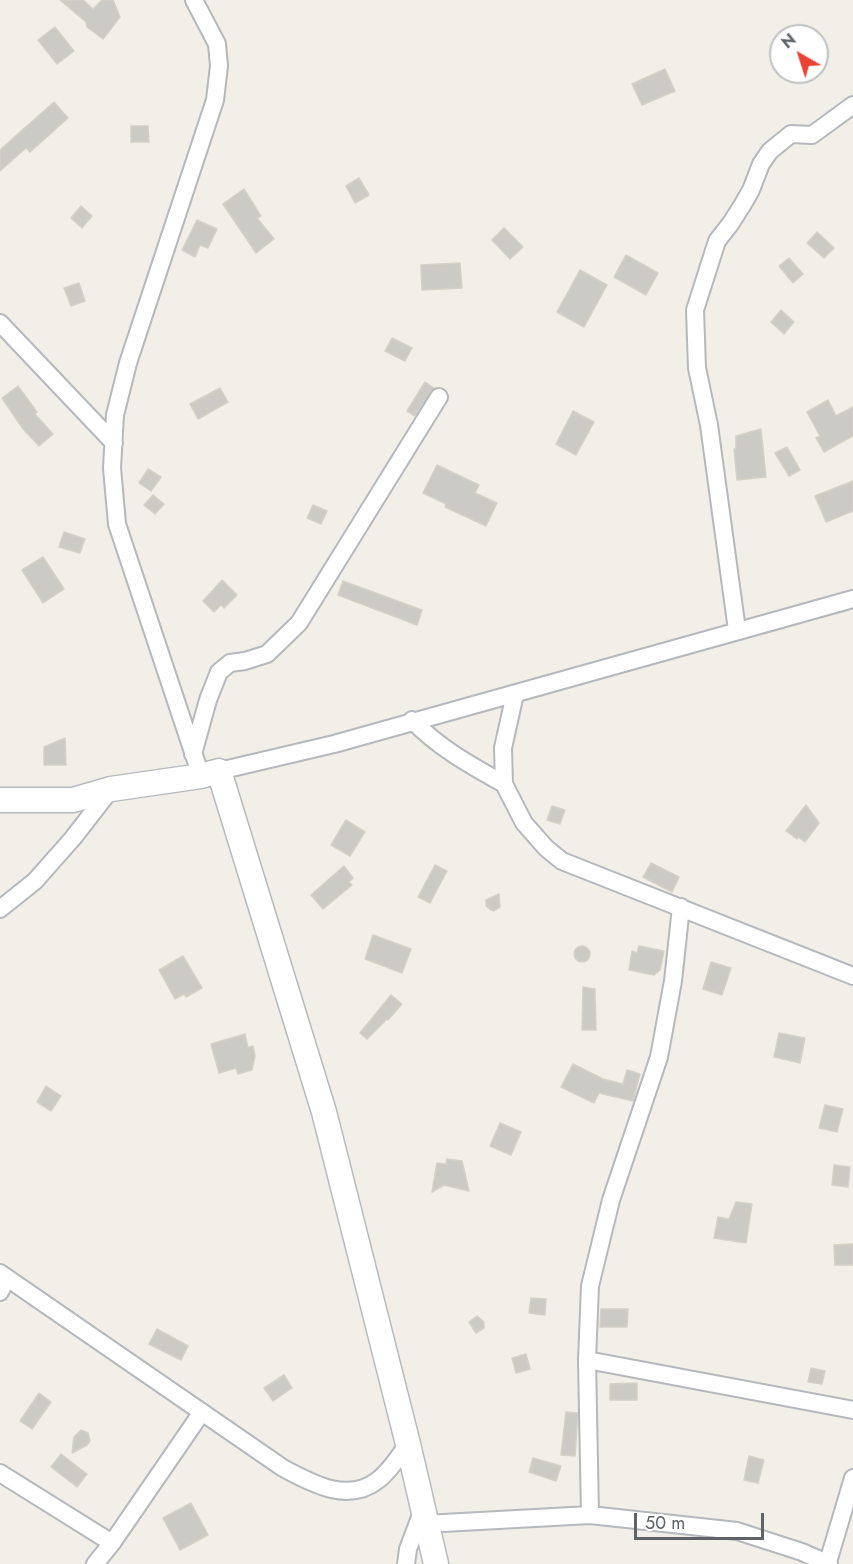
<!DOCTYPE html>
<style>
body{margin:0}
#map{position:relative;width:853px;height:1564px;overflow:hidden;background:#f1efe8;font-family:Jost,sans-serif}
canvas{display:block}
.north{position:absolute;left:769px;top:24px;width:60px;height:60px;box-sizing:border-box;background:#fff;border:2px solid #bfc1c3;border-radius:50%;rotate:321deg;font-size:16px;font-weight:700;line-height:24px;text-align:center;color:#5f6368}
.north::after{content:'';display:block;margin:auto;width:21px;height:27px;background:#ea4335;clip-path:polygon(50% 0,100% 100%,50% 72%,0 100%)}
.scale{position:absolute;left:634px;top:1513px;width:130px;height:27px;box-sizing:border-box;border:3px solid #5f6368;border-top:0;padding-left:8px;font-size:18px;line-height:21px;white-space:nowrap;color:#5f6368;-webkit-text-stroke:4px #fff;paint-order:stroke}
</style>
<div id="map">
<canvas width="853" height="1564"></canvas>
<div class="north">N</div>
<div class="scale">50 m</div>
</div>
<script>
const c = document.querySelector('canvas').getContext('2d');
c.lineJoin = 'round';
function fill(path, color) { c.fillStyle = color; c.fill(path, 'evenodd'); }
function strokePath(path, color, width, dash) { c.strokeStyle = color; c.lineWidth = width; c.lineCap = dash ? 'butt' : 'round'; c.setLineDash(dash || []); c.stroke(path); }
const building = new Path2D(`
 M60,0H83L93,9L102,0H113L120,17L103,39L87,27L86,22Z
 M55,27L74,51L57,64L38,40Z
 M665,69L675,91L642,105L632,84Z
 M54,102L68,118L30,152L26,148L0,171V150Z
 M131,126H148L149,142H131Z
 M359,178L369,195L355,203L346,186Z
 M244,189L261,216L257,218L274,239L256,253L223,204Z
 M81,206L92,216L82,228L71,218Z
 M197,220L217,229L208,248L200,245L195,257L182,250Z
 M504,228L523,247L510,259L492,240Z
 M817,232L834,248L824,258L807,243Z
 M626,255L658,273L646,295L614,277Z
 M789,258L803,274L793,283L779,266Z
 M460,263L462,288L422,290L421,265Z
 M580,270L607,285L584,327L557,312Z
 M79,283L85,301L71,306L64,288Z
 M781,310L794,322L784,334L771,322Z
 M392,338L412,348L405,361L385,351Z
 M425,382L434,388L415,416L407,411Z
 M18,386L37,412L35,414L53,434L39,446L23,429L2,398Z
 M220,388L228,402L198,419L190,404Z
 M828,400L836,416L853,407V436L824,452L816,438L820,436L807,412Z
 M573,411L594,422L576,455L556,444Z
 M761,429L766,477L737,480L734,449H736V436Z
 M787,447L800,470L789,476L775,453Z
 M437,465L479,485L475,493L497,503L486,526L445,507L446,504L423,493Z
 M148,469L161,477L151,491L139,483Z
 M853,481V511L826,522L815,496Z
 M153,495L164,504L155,514L144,505Z
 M313,505L327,511L321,524L307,518Z
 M64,532L85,539L80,553L59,547Z
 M43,557L64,589L43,603L22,570Z
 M222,580L237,595L224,608L221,605L214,612L203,601Z
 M343,581L422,610L417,625L338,595Z
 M65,738L66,765H44V747Z
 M806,805L819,823L805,842L798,837L797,839L786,831Z
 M552,806L565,810L560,824L547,820Z
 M346,820L365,832L350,856L331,845Z
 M651,863L679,877L672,892L643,877Z
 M435,865L447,871L430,903L418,897Z
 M344,866L353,878L349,882L352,885L323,909L311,895Z
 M499,894L500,907L494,911L491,910L486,906V900Z
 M373,935L411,949L402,973L365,959Z
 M639,946L664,951L660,970L654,975L629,970L632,951L637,953Z
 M574 954a8 8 0 1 1 16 0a8 8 0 1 1-16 0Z
 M183,956L202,988L186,997L184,994L175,999L159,970Z
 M711,962L731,968L722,995L703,989Z
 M583,987L595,989L596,1030H582Z
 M391,995L402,1004L388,1020L387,1019L367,1039L360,1033Z
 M779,1033L805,1038L800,1063L774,1057Z
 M245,1034L248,1048L253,1046L255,1056L252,1070L238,1074L236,1068L219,1073L211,1044Z
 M573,1064L603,1079L623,1084L627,1070L640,1074L633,1101L599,1093L594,1103L561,1087Z
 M46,1086L61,1096L51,1111L37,1102Z
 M825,1105L843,1109L837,1132L819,1128Z
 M500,1123L521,1132L511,1155L490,1146Z
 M447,1159L462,1161L469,1191L444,1185L432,1192L437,1163L446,1164Z
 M834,1165L850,1167L848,1187L832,1185Z
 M736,1202L752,1204L746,1243L714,1238L718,1217L729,1219Z
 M853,1244V1265H835L834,1245Z
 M531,1298L546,1299L545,1315L529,1313Z
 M601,1309H628L627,1327H600Z
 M477,1316L484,1322V1328L476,1333L469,1322Z
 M157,1329L188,1346L181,1360L149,1344Z
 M526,1354L530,1369L516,1373L512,1358Z
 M811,1368L825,1371L822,1384L808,1382Z
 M284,1375L292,1388L273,1401L264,1388Z
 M637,1383V1400H610V1384Z
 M39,1393L51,1402L32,1429L20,1421Z
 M566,1412L578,1413L575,1456L561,1455Z
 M81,1430L88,1433L90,1441L87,1445L72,1453L74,1437Z
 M61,1454L87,1474L77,1487L51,1467Z
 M749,1456L764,1460L758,1483L744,1480Z
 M533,1458L561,1466L556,1481L529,1472Z
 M191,1503L208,1535L180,1550L163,1518Z`);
const street = new Path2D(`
 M194,0L217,44L219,66L215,100L128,363L115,415L112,468L117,524L201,776
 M0,323L114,443
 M737,630L709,425L697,368L695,310L717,241L731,223L743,204L751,190L761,164L770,151L791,134L812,135L853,105
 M515,694L503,748L504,784L524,823L546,848L562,861L853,976
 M412,720C439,748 470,765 504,784
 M193,754L208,700L219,672L230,663L245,661L267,654L299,623L439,397
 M219,771L334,744L853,599
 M0,909L35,881L73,838L111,789
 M0,1273L283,1468C311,1483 348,1504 378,1480C390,1471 399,1456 408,1444
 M0,1292L7,1278
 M587,1360L853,1410
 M0,1473L112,1543L202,1412
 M590,1515L587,1360L590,1286L611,1200L659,1057L673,981L681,907
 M425,1524L590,1515L737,1531L802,1552L829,1564
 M828,1562L853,1478
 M95,1564L112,1543
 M406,1564L408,1549L422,1512`);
const secondary = new Path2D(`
 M0,800H73L111,789L201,776L219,771L324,1112L408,1444L436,1564`);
fill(building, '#cccac5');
strokePath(building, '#d6d1c6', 1.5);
strokePath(street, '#b5b8bc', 20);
strokePath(secondary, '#b6babf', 27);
strokePath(street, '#fff', 16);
strokePath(secondary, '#fff', 24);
</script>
